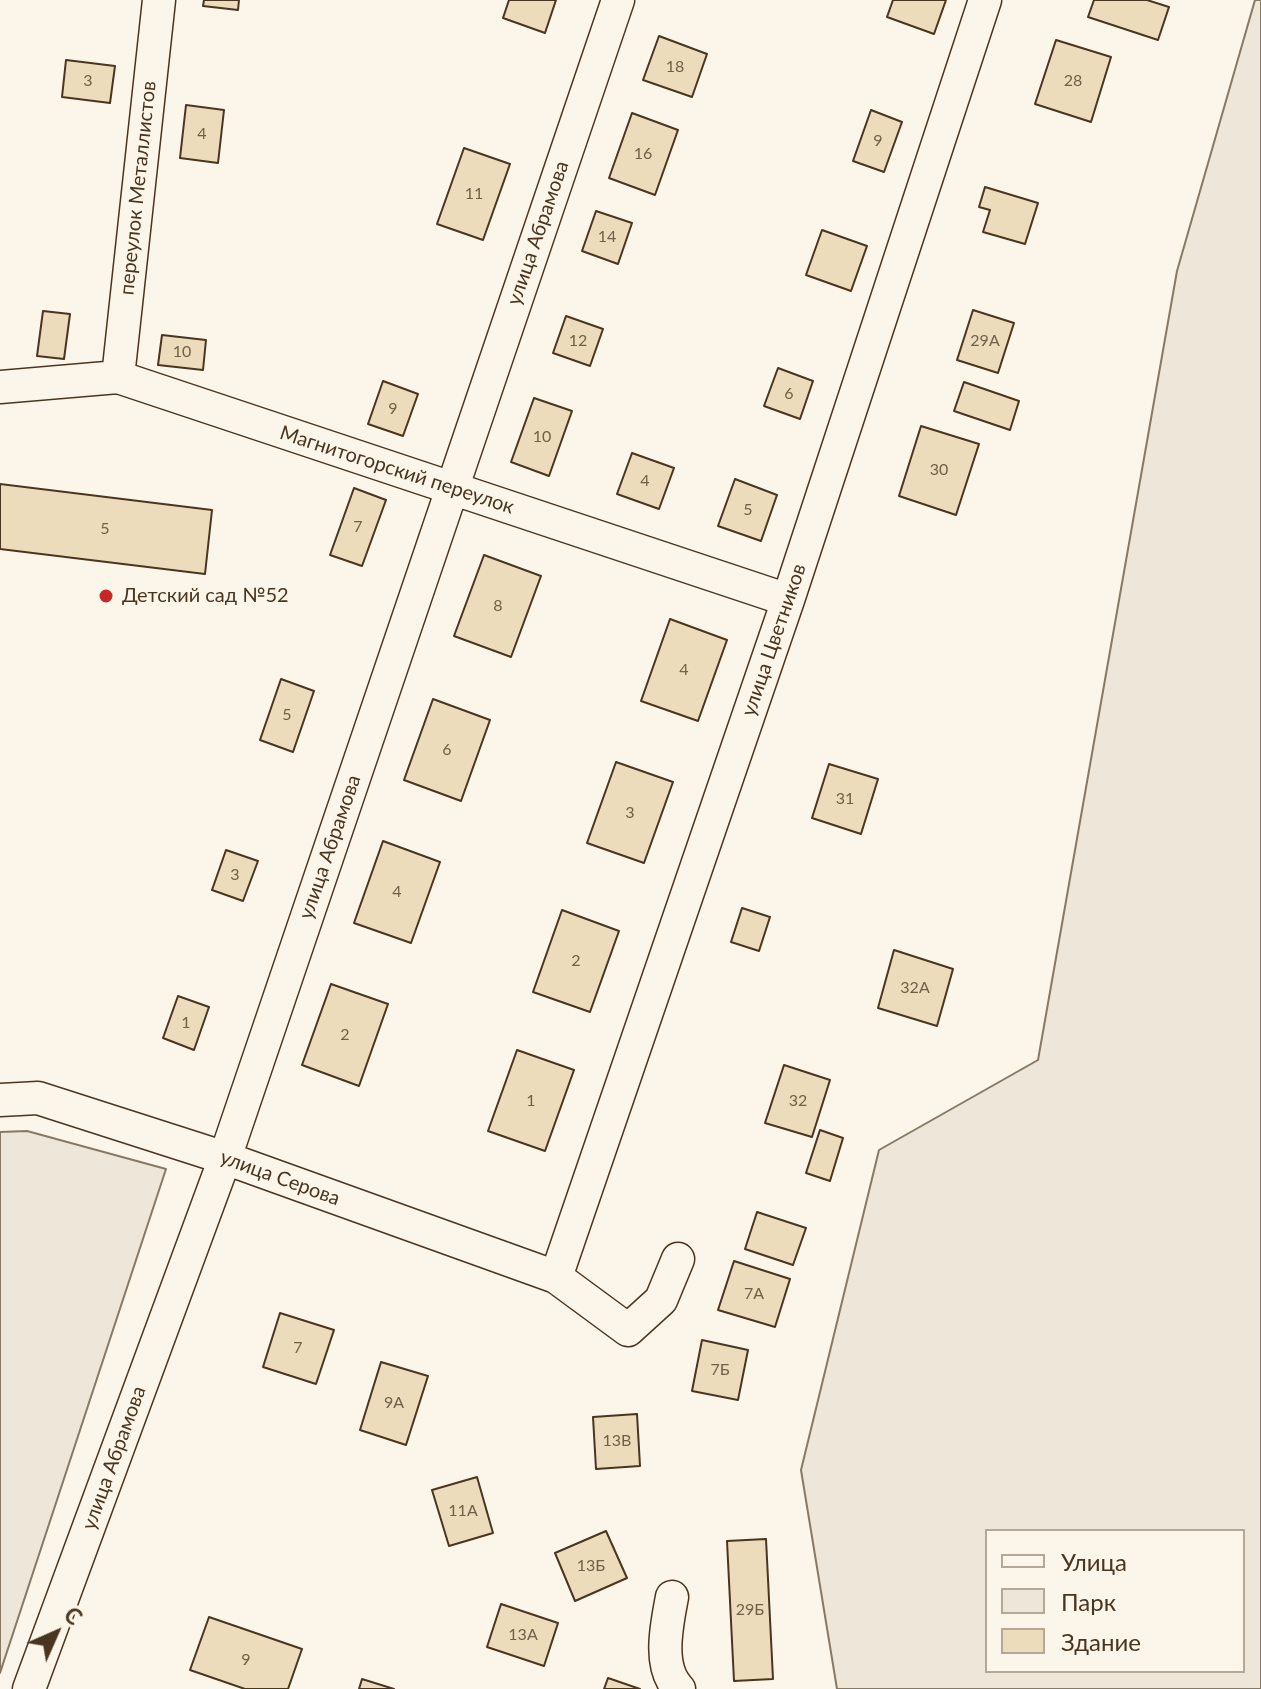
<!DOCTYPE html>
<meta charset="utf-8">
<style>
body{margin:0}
#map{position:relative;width:1261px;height:1689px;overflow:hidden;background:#fbf6e9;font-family:Lato,sans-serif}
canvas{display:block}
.legend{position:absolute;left:985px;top:1529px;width:260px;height:144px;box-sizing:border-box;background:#fbf6e9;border:2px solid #b4a999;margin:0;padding:10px 14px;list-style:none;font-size:24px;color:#4a3520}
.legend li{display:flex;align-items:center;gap:16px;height:40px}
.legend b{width:40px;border:2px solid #b4a999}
.north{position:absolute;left:16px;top:1593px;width:80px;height:80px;-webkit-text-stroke:6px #fbf6e9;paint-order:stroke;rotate:45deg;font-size:22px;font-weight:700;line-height:32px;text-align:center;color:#4a3520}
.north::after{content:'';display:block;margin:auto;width:28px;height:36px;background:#4a3520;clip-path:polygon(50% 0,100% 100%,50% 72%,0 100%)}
</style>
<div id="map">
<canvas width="1261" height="1689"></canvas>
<ul class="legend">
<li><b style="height:10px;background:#fbf6e9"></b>Улица</li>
<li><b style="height:22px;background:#ede6d9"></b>Парк</li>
<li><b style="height:22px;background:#ecdcbc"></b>Здание</li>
</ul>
<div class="north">С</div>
</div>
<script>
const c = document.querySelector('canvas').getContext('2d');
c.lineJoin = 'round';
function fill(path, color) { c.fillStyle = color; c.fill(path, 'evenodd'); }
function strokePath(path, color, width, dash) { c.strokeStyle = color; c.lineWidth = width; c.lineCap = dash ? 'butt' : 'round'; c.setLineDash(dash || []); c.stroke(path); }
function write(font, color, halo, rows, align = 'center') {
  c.font = font + ' Lato,sans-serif'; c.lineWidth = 6; c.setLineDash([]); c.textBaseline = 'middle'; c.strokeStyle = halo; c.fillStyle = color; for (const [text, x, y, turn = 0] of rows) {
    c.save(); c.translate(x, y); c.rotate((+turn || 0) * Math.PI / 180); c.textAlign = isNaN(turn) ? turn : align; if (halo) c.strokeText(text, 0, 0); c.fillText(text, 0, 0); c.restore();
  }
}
const green = new Path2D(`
 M1255,0H1261V1689H837L801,1470L879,1150L1038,1060L1177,271ZM1243,1531V1671H987V1531Z
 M27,1131L166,1169L0,1673V1132Z`);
const building = new Path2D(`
 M204,0H239L238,10L203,6Z
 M509,0H556L545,33L503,18Z
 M893,0H946L934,34L887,17Z
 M1094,0H1147L1169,7L1158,40L1088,17Z
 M659,36L707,54L692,97L643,80Z
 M1056,40L1111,57L1091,122L1035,104Z
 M66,60L115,66L110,103L62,97Z
 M186,105L224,110L218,163L180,158Z
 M871,110L902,122L884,172L853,161Z
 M632,113L678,130L655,195L609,178Z
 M464,148L510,164L483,240L437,224Z
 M985,187L1038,203L1025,244L983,232L990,210L979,207Z
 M596,211L632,223L618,264L582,251Z
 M822,230L867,246L851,291L806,275Z
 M973,310L1014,323L998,373L957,360Z
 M43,311L70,314L64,359L37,356Z
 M566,316L603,329L590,366L553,353Z
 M162,335L206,340L203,370L158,365Z
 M778,368L813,381L800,419L764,406Z
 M383,381L418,394L403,436L368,424Z
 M964,382L1019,401L1010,430L954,411Z
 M534,398L572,411L549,476L511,462Z
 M921,426L979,444L956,515L899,496Z
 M632,453L674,468L659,509L617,494Z
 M735,479L777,495L761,541L718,526Z
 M0,484L212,510L205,574L0,549Z
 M354,488L386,500L362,566L330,555Z
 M484,555L541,576L511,657L454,636Z
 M670,619L727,640L698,721L641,701Z
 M281,679L314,691L293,752L260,740Z
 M433,699L490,720L461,801L404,780Z
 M616,762L673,782L644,863L587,843Z
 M829,764L878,779L861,834L812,818Z
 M383,841L440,862L411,943L354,923Z
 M226,850L258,861L243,901L212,890Z
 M742,908L770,917L759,951L731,942Z
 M562,910L619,931L590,1012L533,992Z
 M894,950L953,969L937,1026L878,1008Z
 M331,984L388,1004L359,1086L302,1065Z
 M178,996L209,1007L194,1050L163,1038Z
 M517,1050L574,1070L545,1151L488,1131Z
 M784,1065L830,1080L812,1137L765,1123Z
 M820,1130L843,1138L830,1181L806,1173Z
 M757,1212L806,1228L793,1265L745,1249Z
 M734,1261L790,1279L775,1327L718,1310Z
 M280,1313L334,1330L316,1384L263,1367Z
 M702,1340L748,1350L738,1400L692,1391Z
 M381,1362L428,1376L406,1445L360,1430Z
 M637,1414L640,1466L596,1469L593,1417Z
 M477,1477L493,1533L449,1546L432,1490Z
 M606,1531L627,1578L575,1601L555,1553Z
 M766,1539L773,1679L734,1681L727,1541Z
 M501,1604L558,1623L544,1666L487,1647Z
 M209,1617L302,1649L288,1689H245L190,1670Z
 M608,1678L640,1689H604Z
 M362,1679L394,1689H359Z`);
const minor = new Path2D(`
 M118,377L159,0
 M0,387L118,377L788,600
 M0,1100L38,1098L225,1158L556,1277L628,1330L661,1300L678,1259
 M556,1277L788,600L985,0
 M672,1597C667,1624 657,1667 679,1689
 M29,1689L225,1158L618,0`);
const markers = [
 [106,596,8,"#c62828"]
];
const numberNames = [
 ["18",675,67],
 ["3",88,81],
 ["28",1073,81],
 ["4",202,134],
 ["9",878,141],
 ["16",643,154],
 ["11",474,194],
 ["14",607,237],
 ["12",578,341],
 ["29А",985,341],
 ["10",182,352],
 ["6",789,394],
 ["9",393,409],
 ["10",542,437],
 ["30",939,470],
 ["4",645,481],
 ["5",748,510],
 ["7",358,527],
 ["5",105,529],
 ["8",498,606],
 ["4",684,670],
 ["5",287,715],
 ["6",447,750],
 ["31",845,799],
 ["3",630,813],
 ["3",235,875],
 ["4",397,892],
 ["2",576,961],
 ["32А",915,988],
 ["1",186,1023],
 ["2",345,1035],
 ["1",531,1101],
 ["32",798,1101],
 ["7А",754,1294],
 ["7",298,1348],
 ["7Б",720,1370],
 ["9А",394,1403],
 ["13В",617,1441],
 ["11А",463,1511],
 ["13Б",591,1566],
 ["29Б",750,1610],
 ["13А",523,1635],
 ["9",246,1660]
];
const streetNames = [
 ["переулок Металлистов",138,188,-84],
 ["улица Абрамова",538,233,-71],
 ["Магнитогорский переулок",397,470,18],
 ["улица Цветников",774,640,-71],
 ["улица Абрамова",330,847,-71],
 ["улица Серова",280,1178,20],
 ["улица Абрамова",114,1458,-70]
];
const poiNames = [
 ["Детский сад №52",122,596]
];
fill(green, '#ede6d9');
strokePath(green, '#887966', 2);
fill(building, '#ecdcbc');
strokePath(building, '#4a3520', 2);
strokePath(minor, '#4a3520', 35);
strokePath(minor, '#fbf6e9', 32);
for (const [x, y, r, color] of markers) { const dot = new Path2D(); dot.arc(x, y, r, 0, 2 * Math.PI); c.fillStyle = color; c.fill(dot); strokePath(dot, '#fbf6e9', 3); }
write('16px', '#725f47', null, numberNames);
write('20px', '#4a3520', '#fbf6e9', streetNames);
write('20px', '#4a3520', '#fbf6e9', poiNames, 'left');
</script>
